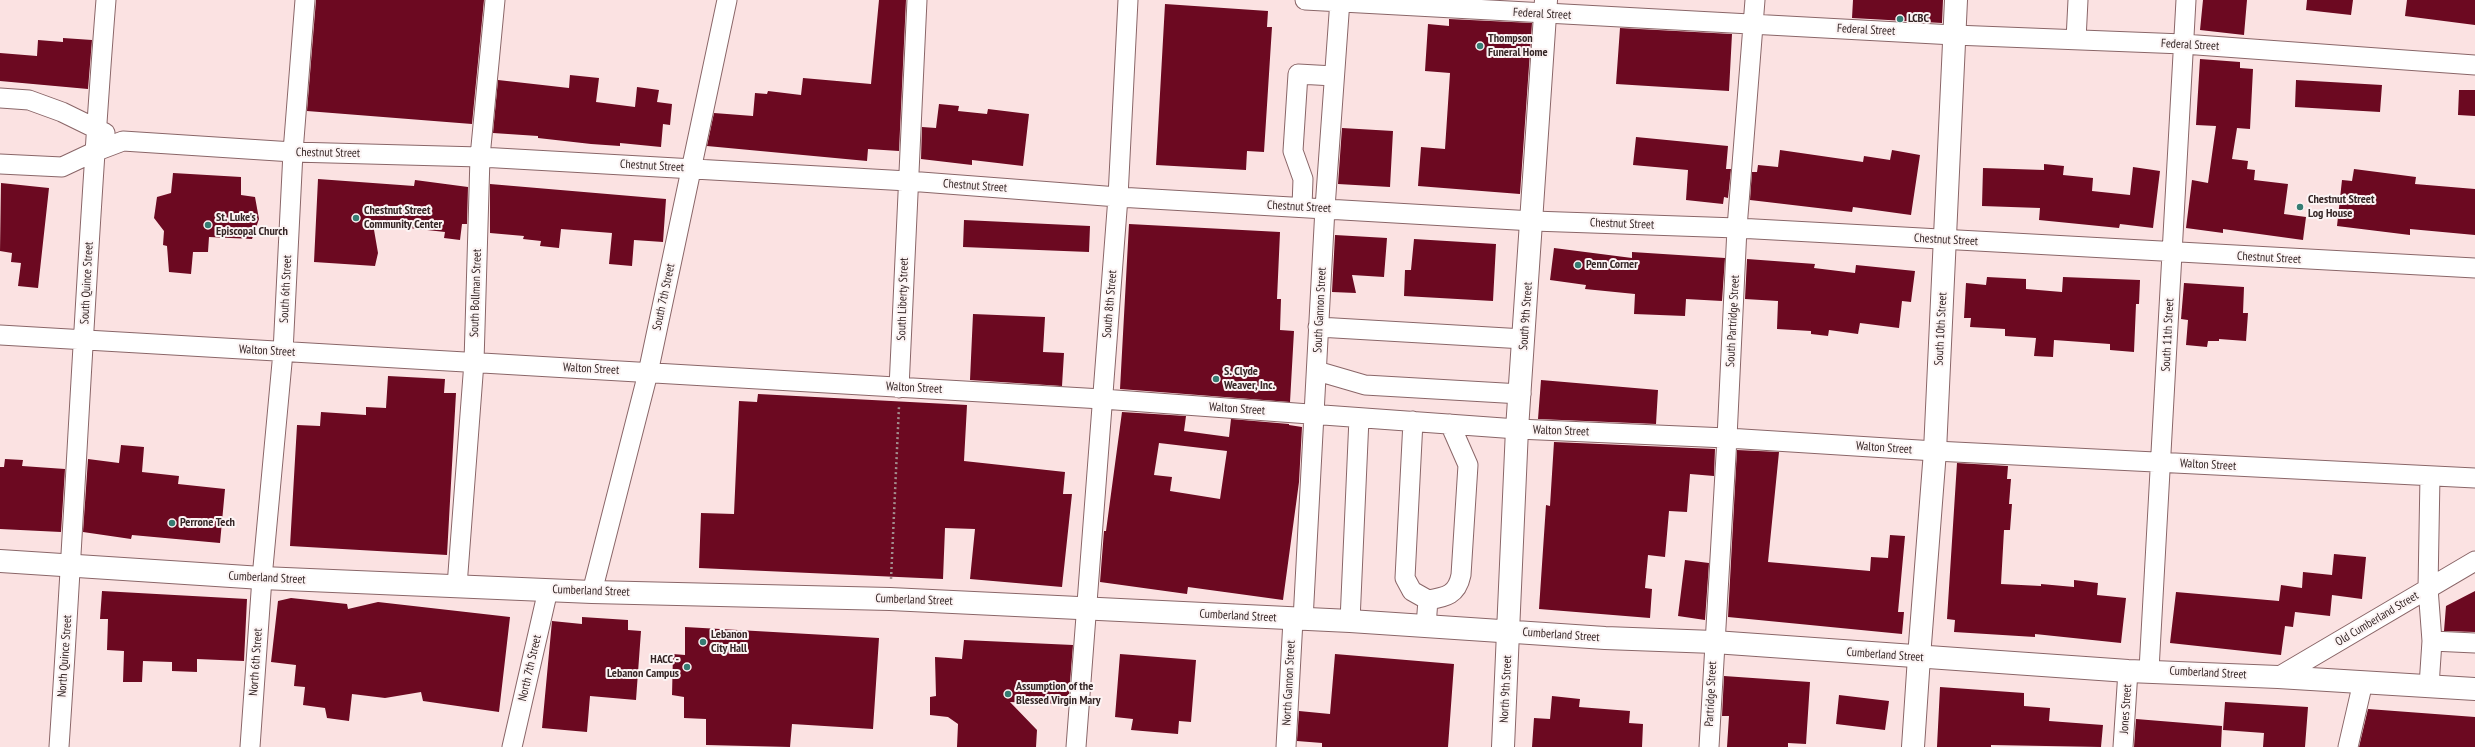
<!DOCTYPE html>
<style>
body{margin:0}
canvas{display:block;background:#fbe2e2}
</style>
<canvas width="2475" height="747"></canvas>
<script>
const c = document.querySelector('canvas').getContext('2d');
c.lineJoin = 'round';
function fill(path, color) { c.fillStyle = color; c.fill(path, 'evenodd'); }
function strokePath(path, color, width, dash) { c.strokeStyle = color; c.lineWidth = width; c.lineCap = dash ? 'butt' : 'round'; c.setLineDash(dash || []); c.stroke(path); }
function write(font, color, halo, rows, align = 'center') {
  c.font = font + ' "PT Sans Narrow",sans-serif'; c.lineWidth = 4; c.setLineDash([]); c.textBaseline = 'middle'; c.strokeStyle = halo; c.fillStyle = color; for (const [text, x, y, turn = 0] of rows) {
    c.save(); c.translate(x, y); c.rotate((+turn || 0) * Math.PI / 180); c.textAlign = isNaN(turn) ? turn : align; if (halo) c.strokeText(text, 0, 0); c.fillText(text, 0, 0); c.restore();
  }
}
const building = new Path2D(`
 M316,0H484L472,124L307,111Z
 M879,0H906L899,151L868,149L867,161L707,146L714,113L753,116L755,93L767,94L768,91L801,95L803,78L871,84Z
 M1853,0H1943L1942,23L1852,18Z
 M2203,0H2247L2244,35L2200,30Z
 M2307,0H2353L2351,15L2306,10Z
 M2407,0H2475V25L2405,16Z
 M1165,4L1268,11L1267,27H1272L1264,152L1247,151L1246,170L1156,165Z
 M1449,19L1532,23L1520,194L1418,186L1421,147L1445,149L1450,73L1425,71L1428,24L1449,26Z
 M1620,28L1732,34L1729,91L1616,84Z
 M63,38L92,40L88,89L0,81V53L37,56L38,40L63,42Z
 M2200,59L2240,62V68L2253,69L2250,129L2237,128L2232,159L2248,161L2247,169L2255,170L2254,180L2288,184L2284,214L2306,217L2303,240L2223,229V233L2186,228L2192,180L2208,183L2216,126L2196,125Z
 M570,75L599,78L596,102L635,107L637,87L659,90L657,102L672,104L670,125L663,124L661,147L620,143V146L591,144L538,138V136L493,133L498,80L569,88Z
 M2296,80L2382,85L2380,112L2295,107Z
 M2459,90H2475V116L2458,115Z
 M939,104L959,106L958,111L987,114L988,109L1029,114L1023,166L972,160V165L921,159L922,127L936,128Z
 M1342,128L1393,131L1390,187L1338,184Z
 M1636,137L1728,146L1726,169H1731L1728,198L1724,197L1723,204L1686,200L1688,170L1633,165Z
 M1780,150L1863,162L1864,156L1890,160L1892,150L1920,155L1911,215L1853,207L1852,212L1750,200L1752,172H1757L1758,165L1778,167Z
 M2044,164L2064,166L2063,175L2093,178L2092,191L2130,195L2133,167L2160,171L2153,228L2120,224L2119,228L2039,220L2040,208L1982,206L1983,168L2044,170Z
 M2354,169L2416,177L2415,184L2475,189V235L2410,229V235L2337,226L2342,180L2352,181Z
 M173,173L241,177V195L255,197L259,219L252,239L209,237L208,252H193L191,274L169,272L167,246L163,245L164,231L154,218L157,197L171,193Z
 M318,179L414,186L415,180L468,187L467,224H462L460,240L444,238L445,232L373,224L378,253L375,266L314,262Z
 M1,183L49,188L38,288L18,286L21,263L11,262L12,253L0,251Z
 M490,184L666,199L663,242L634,240L632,266L609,264L612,233L561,229L559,248L540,246L541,241L523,239L524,236L490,233Z
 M964,220L1090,226L1089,252L963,247Z
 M1129,224L1280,232L1277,299H1281L1280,330L1294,331L1290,402L1120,389Z
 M1335,235L1387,238L1384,277L1352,275L1356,293L1332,292Z
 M1414,239L1496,244L1493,301L1404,296L1405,270H1411Z
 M1554,248L1632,258V252L1725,258L1722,301L1686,299L1685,316L1634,314L1635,294L1585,289L1586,285L1550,280Z
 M1747,259L1815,264L1814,268L1855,273L1856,265L1915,271L1911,302L1902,301L1899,328L1860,323L1858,334L1829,330L1828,336L1811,334V331L1777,329L1778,301L1745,299Z
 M1987,277L2026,279V289L2062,292L2063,277L2140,280L2139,304H2136L2134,352L2110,350V344L2054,340L2053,357L2034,356L2036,338L2005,336V329L1970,327L1971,318H1964L1966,283L1986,285Z
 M2184,283L2244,287L2243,313H2248L2246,341L2219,339V341H2208L2207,347L2186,345L2188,320L2181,319Z
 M973,314L1045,317L1043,352L1064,353L1062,386L970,380Z
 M388,376L445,379L444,393H456L447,555L290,546L297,425L320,426L321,412L366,415V407L386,408Z
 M1541,380L1658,390L1656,424L1538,419Z
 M758,394L967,405L964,461L1065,472L1063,494H1072L1062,587L970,579L975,529L945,528L943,579L699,568L701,513L734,514L739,401L757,402Z
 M1122,412L1186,416L1184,431L1229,437L1231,419L1289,424V425L1302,427L1299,482L1283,600L1188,587L1187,594L1100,582L1104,531H1106ZM1159,443L1227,451L1220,499L1170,491L1172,477L1154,475Z
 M1554,442L1715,449L1714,476L1690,474L1687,512L1669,511L1665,557L1648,555L1645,588L1652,589L1650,618L1539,609L1546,505L1550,506Z
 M121,445L144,447L142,472L179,476L178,484L225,489L220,543L132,535L131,539L83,532L88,459L119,463Z
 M1737,450L1779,452L1768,562L1870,571L1871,557L1888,558L1890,535L1905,536L1898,612H1904L1902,634L1728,617Z
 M5,459L23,460L22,466L65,469L61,532L0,529V467H4Z
 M1957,463L2008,466L2007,479H2011L2009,504H2012L2010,530H2004L2001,584L2041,586V584L2074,587V580L2098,583L2097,595L2126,598L2121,643L2035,634V637L1954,632L1955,620L1947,619Z
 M2334,554L2366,557L2362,599L2332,595L2330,616L2295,612L2293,627L2285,626L2281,655L2170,643L2176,592L2279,601L2281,585L2302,588L2303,572L2332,575Z
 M1685,560L1709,563L1705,620L1678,616Z
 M102,591L247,599L244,661L197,659V672L172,671V662L143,661L142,682H123L124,651L107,650L108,619H100Z
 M2475,591V632L2444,631L2446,606Z
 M291,598L347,604L348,609L378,602L510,617L499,712L423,701L421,692L385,698L352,694L349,721L327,718L325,708L303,705L305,687L294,686L296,665L271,662L278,601Z
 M582,617L628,620V630L641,631L636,700L590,696L587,732L542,728L552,621L582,624Z
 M685,627L879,638L873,729L792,724L790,747L706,745V719L684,718V697L672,695L673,654L685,655Z
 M964,640L1073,645L1069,694L1057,704L1010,702L1037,730L1036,747H957L958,724L948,717L930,715V697L936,696L935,657L962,659Z
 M1120,654L1196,660L1191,722L1179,721L1178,734L1131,730L1133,719L1115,717Z
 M1335,654L1454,664L1448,747H1322V743L1297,741L1299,711L1330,714Z
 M1724,676L1810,682L1806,744L1788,743V747H1727L1729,716H1722Z
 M1940,687L2024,693V706L2050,708L2049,721L2103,725L2101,747L1991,745V747H1937Z
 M1839,695L1889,701L1885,730L1836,724Z
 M1552,696L1580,699L1579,707L1630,711L1629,723L1643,724L1642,747H1532L1534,718L1550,719Z
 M2225,702L2308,707L2305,747H2263L2264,733L2223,730Z
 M2368,709L2475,717V747H2359Z
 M2136,719L2222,726L2221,747H2134Z`);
const path = new Path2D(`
 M891,579L899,406`);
const minor = new Path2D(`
 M1305,0L1954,35L2183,44L2475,65
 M2076,40L2078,0
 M0,98L29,100L62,112L105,133
 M0,164L62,167L94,152L123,141L293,152L480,157L908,181L1118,197L1533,221L1737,228L2475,268
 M1302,207L1303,179L1293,151L1298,74L1334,76
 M1318,327L1524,339
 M0,335L1102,399L1517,429L1727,438L1935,451L2475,478
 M1317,371L1365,385L1521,394
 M899,388L917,0
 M1413,421L1405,578L1412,591L1428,600L1426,626
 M2430,476L2428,588L2432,641L2475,643
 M457,586L474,362L480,157L495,0
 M592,592L648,373L727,0
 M1428,600C1446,597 1457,595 1461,575L1468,465L1450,424
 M1303,620L1325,208L1340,0
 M1350,621L1359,418
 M2149,670L2186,0
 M2278,677L2475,561
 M2429,686L2432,641
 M59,747C76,498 86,249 106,0
 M250,747L262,578L283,352L293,152L305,0
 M512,747L548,590
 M1076,747L1118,197L1128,0
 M1286,747L1293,620
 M1709,747L1727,438L1737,228L1755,0
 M2123,747L2128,671
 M2348,747L2363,682`);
const major = new Path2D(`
 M1503,747L1508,632
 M1913,747L1919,657`);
const highway = new Path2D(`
 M0,561L262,578L592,592L890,599L1350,621L1605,638L1714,642L2128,671L2278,677L2475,689
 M1508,632L1517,429L1546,0
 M1919,657L1935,451L1956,0`);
const markers = [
 [1900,19,4,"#367c73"],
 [1480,46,4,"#367c73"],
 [2300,207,4,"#367c73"],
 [356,218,4,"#367c73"],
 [208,225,4,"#367c73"],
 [1578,265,4,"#367c73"],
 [1216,379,4,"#367c73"],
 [172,523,4,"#367c73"],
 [703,642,4,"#367c73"],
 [687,667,4,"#367c73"],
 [1008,694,4,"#367c73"]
];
const streetNames = [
 ["Federal Street",1542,14,3],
 ["Federal Street",1866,30,3],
 ["Federal Street",2190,45,3],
 ["Chestnut Street",328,153,1],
 ["Chestnut Street",652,166,3],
 ["Chestnut Street",975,186,4],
 ["Chestnut Street",1299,207,3],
 ["Chestnut Street",1622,224,2],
 ["Chestnut Street",1946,240,3],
 ["Chestnut Street",2269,258,3],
 ["South Quince Street",87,283,-87],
 ["South 6th Street",286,289,-87],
 ["South Bollman Street",476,293,-88],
 ["South 7th Street",664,297,-78],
 ["South Liberty Street",903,299,-88],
 ["South 8th Street",1110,304,-85],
 ["South Gannon Street",1320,310,-87],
 ["South 9th Street",1526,316,-86],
 ["South Partridge Street",1733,321,-87],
 ["South 10th Street",1941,329,-87],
 ["South 11th Street",2168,335,-87],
 ["Walton Street",267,351,3],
 ["Walton Street",591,369,3],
 ["Walton Street",914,388,3],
 ["Walton Street",1237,409,4],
 ["Walton Street",1561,431,2],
 ["Walton Street",1884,448,4],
 ["Walton Street",2208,465,3],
 ["Cumberland Street",267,578,3],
 ["Cumberland Street",591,591,2],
 ["Cumberland Street",914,600,2],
 ["Cumberland Street",1238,616,3],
 ["Old Cumberland Street",2377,619,-31],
 ["Cumberland Street",1561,635,4],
 ["Cumberland Street",1885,655,4],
 ["North Quince Street",65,656,-86],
 ["North 6th Street",256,662,-86],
 ["North 7th Street",530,668,-77],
 ["Cumberland Street",2208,673,3],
 ["North Gannon Street",1289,683,-87],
 ["North 9th Street",1506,689,-87],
 ["Partridge Street",1711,694,-87],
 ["Jones Street",2126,709,-86]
];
const poiNames = [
 ["LCBC",1908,19],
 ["Thompson",1488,39],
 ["Funeral Home",1488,53],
 ["Chestnut Street",2308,200],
 ["Log House",2308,214],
 ["Chestnut Street",364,211],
 ["Community Center",364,225],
 ["St. Luke's",216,218],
 ["Episcopal Church",216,232],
 ["Penn Corner",1586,265],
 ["S. Clyde",1224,372],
 ["Weaver, Inc.",1224,386],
 ["Perrone Tech",180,523],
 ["Lebanon",711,635],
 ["City Hall",711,649],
 ["HACC -",679,660,"right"],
 ["Lebanon Campus",679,674,"right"],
 ["Assumption of the",1016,687],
 ["Blessed Virgin Mary",1016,701]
];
fill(building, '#6c0921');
strokePath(minor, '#8a6668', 21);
strokePath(major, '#8a6668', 24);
strokePath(highway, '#8a6668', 24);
strokePath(path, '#a38e8e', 2.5, [2, 3]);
strokePath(minor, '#fff', 19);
strokePath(major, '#fff', 22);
strokePath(highway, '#fff', 22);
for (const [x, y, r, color] of markers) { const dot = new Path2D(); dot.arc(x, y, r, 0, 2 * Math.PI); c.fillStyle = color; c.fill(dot); strokePath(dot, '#fcf4f4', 1.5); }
write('12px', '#352626', '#fcf4f4', streetNames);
write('bold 12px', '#352626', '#fcf4f4', poiNames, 'left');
</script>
